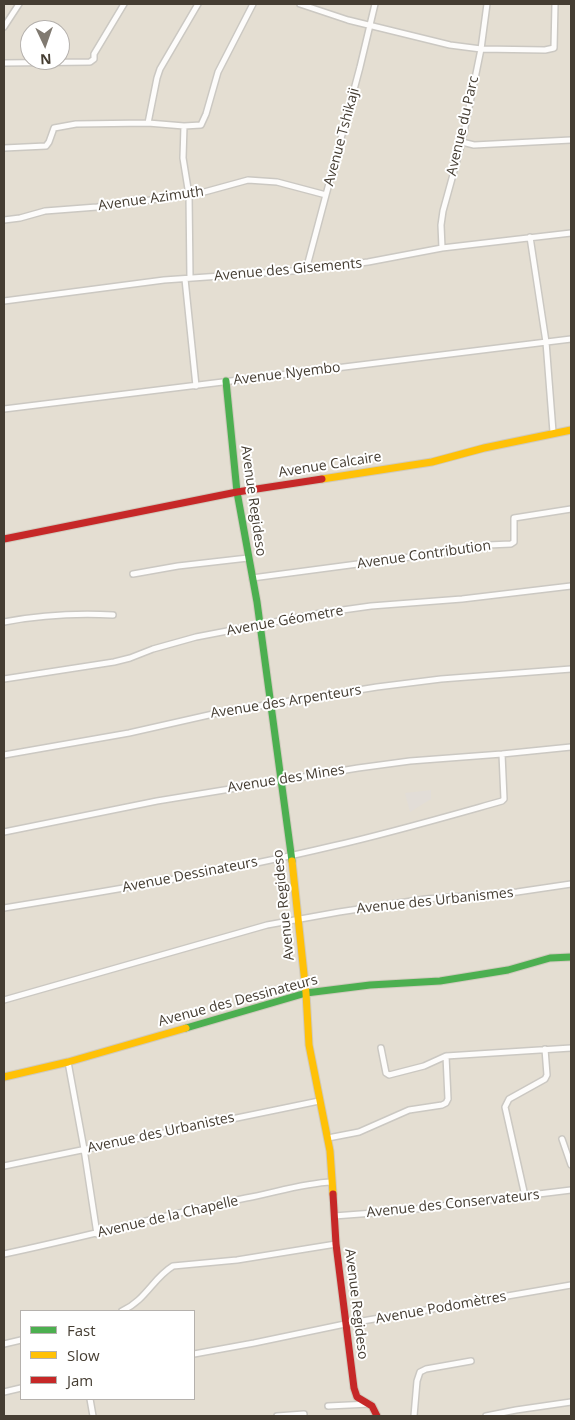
<!DOCTYPE html>
<meta charset="utf-8">
<style>
body{margin:0}
#map{position:relative;width:575px;height:1420px;overflow:hidden;background:#efece6;font-family:"Open Sans",sans-serif}
canvas{display:block}
.frame{position:absolute;inset:0;border:5px solid #453d32;pointer-events:none}
.legend{position:absolute;left:20px;top:1310px;width:175px;height:90px;box-sizing:border-box;background:#fff;border:1px solid #b5b1ad;margin:0;padding:6px 9px;list-style:none;font-size:15px;color:#453d32}
.legend li{display:flex;align-items:center;gap:10px;height:25px}
.legend b{width:25px;border:1px solid #b5b1ad}
.north{position:absolute;left:20px;top:20px;width:50px;height:50px;box-sizing:border-box;background:#fff;border:1px solid #b5b1ad;border-radius:50%;rotate:177deg;font-size:14px;font-weight:700;line-height:20px;text-align:center;color:#453d32}
.north::after{content:'';display:block;margin:auto;width:18px;height:22px;background:#807a71;clip-path:polygon(50% 0,100% 100%,50% 72%,0 100%)}
</style>
<div id="map">
<canvas width="575" height="1420"></canvas>
<div class="frame"></div>
<ul class="legend">
<li><b style="height:6px;background:#4caf50"></b>Fast</li>
<li><b style="height:6px;background:#ffc107"></b>Slow</li>
<li><b style="height:6px;background:#c62828"></b>Jam</li>
</ul>
<div class="north">N</div>
</div>
<script>
const c = document.querySelector('canvas').getContext('2d');
c.lineJoin = 'round';
function fill(path, color) { c.fillStyle = color; c.fill(path, 'evenodd'); }
function strokePath(path, color, width, dash) { c.strokeStyle = color; c.lineWidth = width; c.lineCap = dash ? 'butt' : 'round'; c.setLineDash(dash || []); c.stroke(path); }
function write(font, color, halo, rows, align = 'center') {
  c.font = font + ' "Open Sans",sans-serif'; c.lineWidth = 4; c.setLineDash([]); c.textBaseline = 'middle'; c.strokeStyle = halo; c.fillStyle = color; for (const [text, x, y, turn = 0] of rows) {
    c.save(); c.translate(x, y); c.rotate((+turn || 0) * Math.PI / 180); c.textAlign = isNaN(turn) ? turn : align; if (halo) c.strokeText(text, 0, 0); c.fillText(text, 0, 0); c.restore();
  }
}
const residential = new Path2D(`
 M4,4H571V1416H4ZM30,30H60V60H30ZM21,1311H194V1399H21Z`);
const industrial = new Path2D(`
 M431,790V799L410,812L405,793Z`);
const street = new Path2D(`
 M300,4L348,20L450,45L481,49L545,50L554,48L555,4
 M4,27L19,4
 M4,63L90,62L94,59V54L124,4
 M148,123L157,78L160,69L198,4
 M184,126L183,158L189,195L190,278
 M462,142L474,145L571,140
 M4,148L46,146L49,142L54,128L76,124L148,123L184,126L201,125L206,114L218,72L253,4
 M4,220L20,218L45,211L97,207L197,194L248,180L277,182L326,195
 M530,237L546,342L553,432
 M442,248L441,225L443,211L462,142L481,49L487,4
 M306,270L360,67L375,4
 M185,279L196,386
 M4,301L164,280L306,270L368,262L442,248L571,233
 M4,409L571,339
 M133,574L178,566L248,558
 M252,578L433,554L488,545L511,544L514,542V518L571,509
 M4,622C41,615 75,613 113,615
 M4,679L114,662L130,658L153,649L196,637L321,613L371,606L462,599L571,586
 M4,755L129,733L222,712L377,687L441,679L571,669
 M4,832L157,801L358,768L410,761L502,754L571,747
 M4,908C114,890 224,872 333,846C390,833 445,817 502,801L504,799L502,754
 M4,1000L267,925L339,912L425,899L517,892L571,884
 M381,1048L386,1073L389,1075L424,1066L446,1056
 M68,1062L84,1149L97,1234
 M328,1138L359,1132L409,1110L442,1105L446,1103L448,1099L446,1056L571,1048
 M562,1139L571,1165
 M4,1166L319,1101
 M525,1196L505,1107L509,1099L545,1079L547,1075L545,1049
 M334,1216L400,1211L571,1190
 M4,1254C85,1237 165,1215 246,1198C274,1193 303,1183 332,1182
 M122,1311C146,1300 153,1278 173,1266L237,1260L336,1244
 M4,1344L21,1340
 M194,1354L254,1343L345,1324L571,1285
 M4,1392L21,1388
 M90,1399L93,1416
 M328,1406L370,1404
 M277,1416L304,1414
 M414,1416L417,1381L420,1372L426,1369L471,1361
 M486,1416L516,1410L571,1402`);
const fast = new Path2D(`
 M226,381L237,492L257,602L292,861
 M186,1028L306,993L370,985L440,981L508,970L550,958L571,957`);
const slow = new Path2D(`
 M322,479L432,462L484,448L571,430
 M292,861L306,993L309,1045L330,1151L333,1194
 M4,1077L68,1062L186,1028`);
const jam = new Path2D(`
 M4,539L237,492L322,479
 M333,1194L336,1244L354,1388L357,1397L372,1406L377,1416`);
const streetNames = [
 ["Avenue du Parc",463,126,-77],
 ["Avenue Tshikaji",342,137,-75],
 ["Avenue Azimuth",151,199,-8],
 ["Avenue des Gisements",288,270,-5],
 ["Avenue Nyembo",287,374,-7],
 ["Avenue Calcaire",330,465,-9],
 ["Avenue Regideso",253,501,82],
 ["Avenue Contribution",424,555,-8],
 ["Avenue Géometre",285,621,-10],
 ["Avenue des Arpenteurs",286,702,-9],
 ["Avenue des Mines",286,779,-9],
 ["Avenue Dessinateurs",190,875,-11],
 ["Avenue des Urbanismes",435,901,-6],
 ["Avenue Regideso",284,905,-96],
 ["Avenue des Dessinateurs",238,1001,-15],
 ["Avenue des Urbanistes",161,1133,-12],
 ["Avenue des Conservateurs",453,1204,-6],
 ["Avenue de la Chapelle",168,1217,-13],
 ["Avenue Regideso",356,1304,83],
 ["Avenue Podomètres",441,1308,-10]
];
fill(residential, '#e4ded2');
fill(industrial, '#e2ddd7');
strokePath(street, '#cbc8c2', 8);
strokePath(fast, '#d0cabd', 9);
strokePath(slow, '#d0cabd', 9);
strokePath(jam, '#d0cabd', 9);
strokePath(street, '#fdfcfb', 5);
strokePath(fast, '#4caf50', 7);
strokePath(slow, '#ffc107', 7);
strokePath(jam, '#c62828', 7);
write('14px', '#453d32', '#fff', streetNames);
</script>
